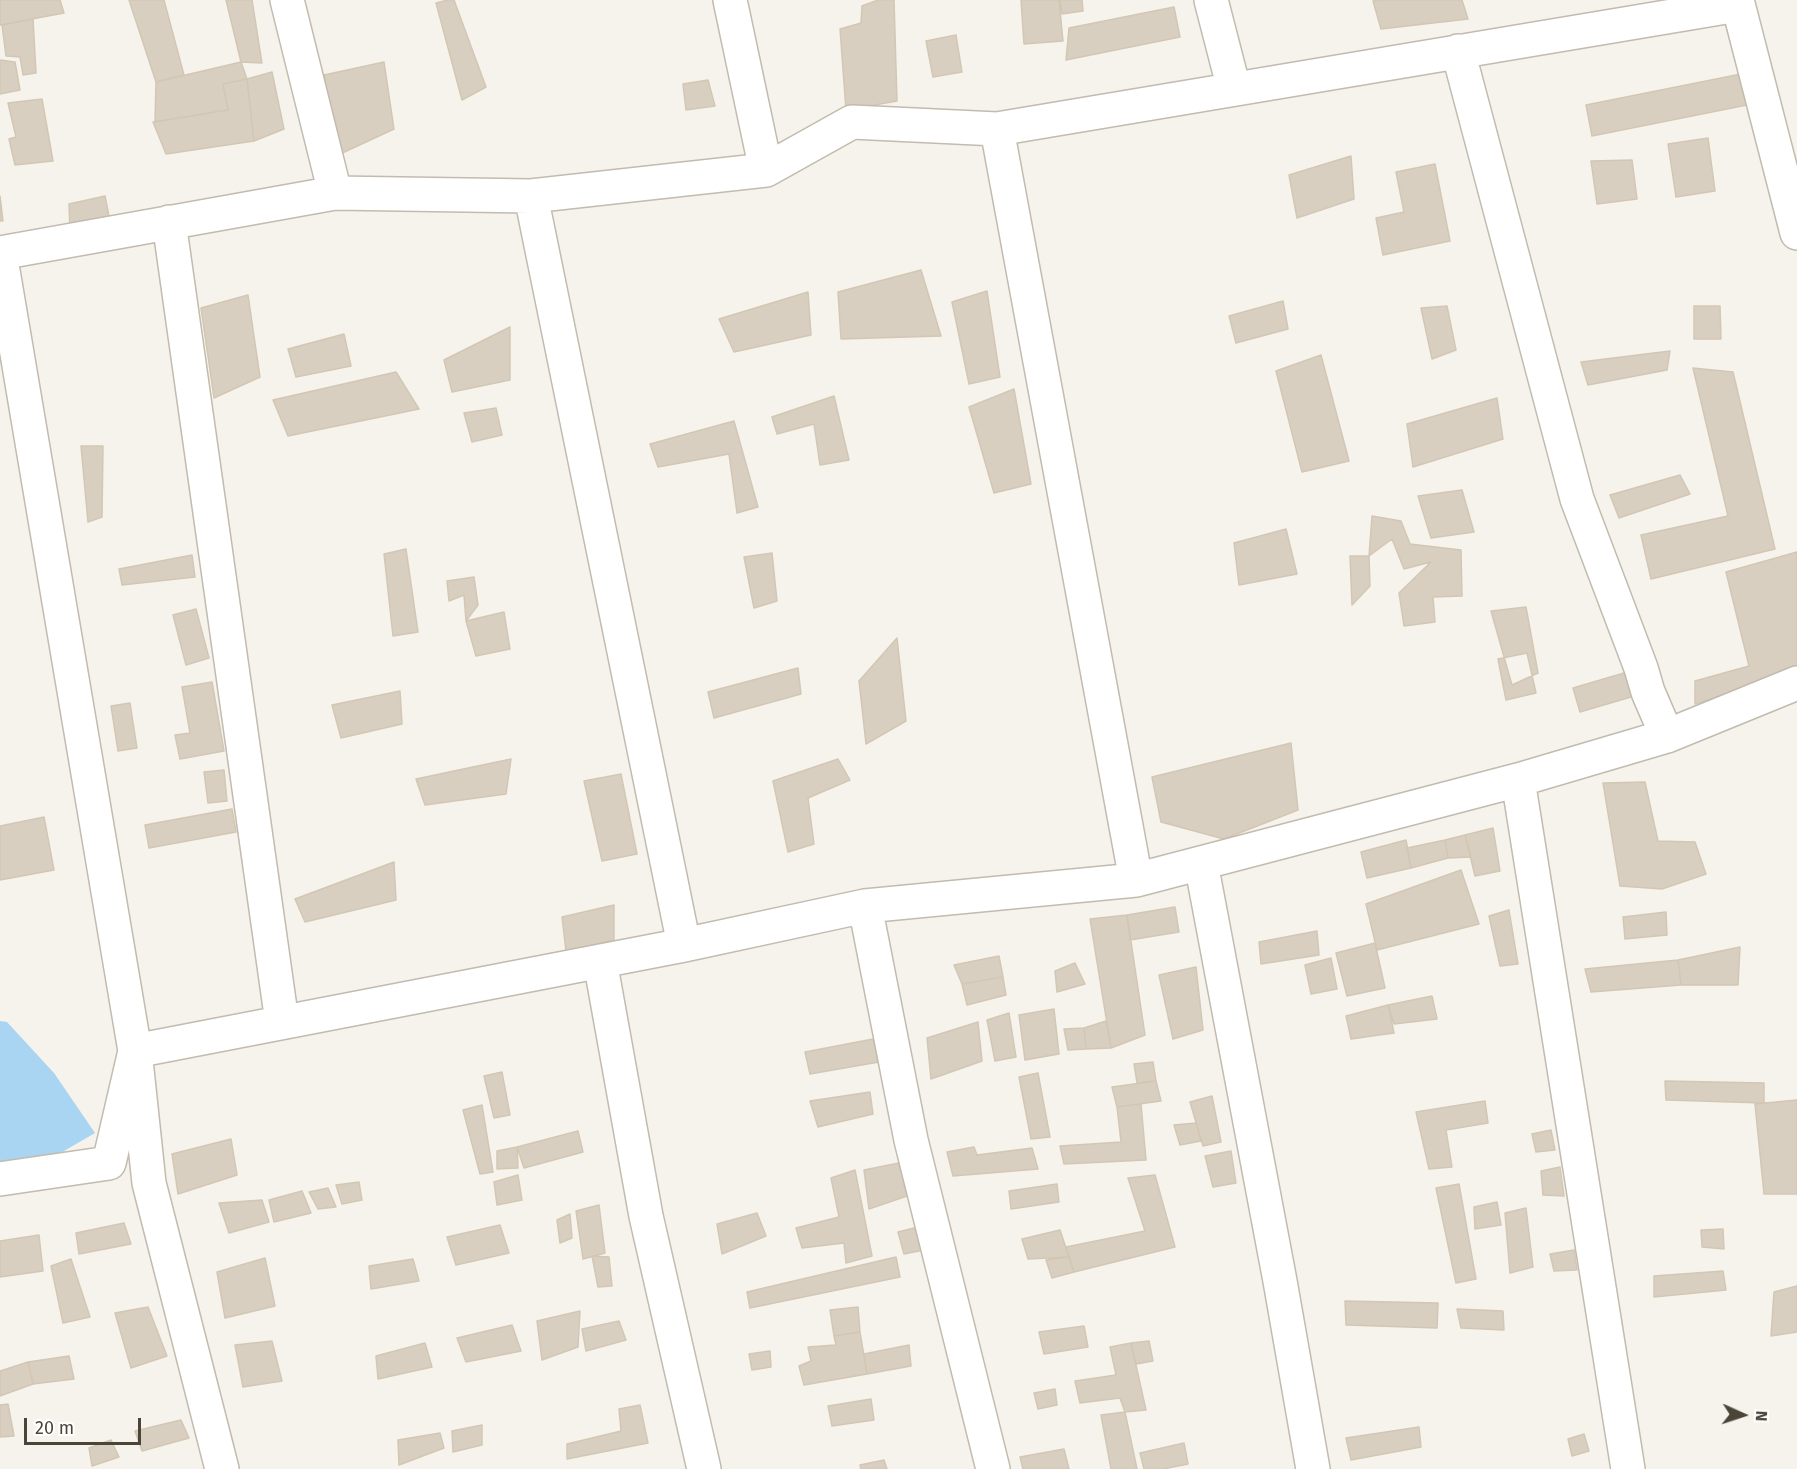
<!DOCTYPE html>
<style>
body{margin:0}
#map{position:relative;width:1797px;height:1469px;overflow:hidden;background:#f6f3ec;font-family:"Fira Sans",sans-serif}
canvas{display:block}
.north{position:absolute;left:1713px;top:1385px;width:60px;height:60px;-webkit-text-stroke:4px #fff;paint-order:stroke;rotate:93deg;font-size:16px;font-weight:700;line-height:24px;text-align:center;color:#4b4439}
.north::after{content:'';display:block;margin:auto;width:21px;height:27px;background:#4b4439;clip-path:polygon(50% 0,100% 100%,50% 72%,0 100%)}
.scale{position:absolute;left:24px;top:1418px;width:117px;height:27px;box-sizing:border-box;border:3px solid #4b4439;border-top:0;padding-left:8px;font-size:18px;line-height:21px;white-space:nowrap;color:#4b4439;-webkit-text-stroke:4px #fff;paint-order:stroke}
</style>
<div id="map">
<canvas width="1797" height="1469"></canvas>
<div class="north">N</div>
<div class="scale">20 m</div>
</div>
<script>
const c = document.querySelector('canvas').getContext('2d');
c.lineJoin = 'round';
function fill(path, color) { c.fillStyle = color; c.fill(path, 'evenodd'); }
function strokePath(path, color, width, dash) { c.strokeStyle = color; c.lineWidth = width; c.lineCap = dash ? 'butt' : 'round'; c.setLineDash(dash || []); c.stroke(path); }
const water = new Path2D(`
 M0,1021L7,1022L54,1073L95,1133L52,1158L0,1165Z`);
const building = new Path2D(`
 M0,0H60L64,13L0,25Z
 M129,0H164L184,75L156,82Z
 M226,0H252L262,63L241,62Z
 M448,0H454L486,87L462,100L436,3Z
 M878,0H894L897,101L846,110L840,29L861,23L862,6Z
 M1021,0H1059L1063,41L1024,44Z
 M1060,0H1082L1083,11L1062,14Z
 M1380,0H1462L1468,19L1381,29L1373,1Z
 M1174,7L1180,37L1066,60L1069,28Z
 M33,19L36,73L23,75L20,57L6,56L2,25Z
 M956,35L962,72L933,77L926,41Z
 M0,60L15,62L20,90L0,94Z
 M241,62L247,79L223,84L228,110L155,122L156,82Z
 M384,62L394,129L338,155L324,75Z
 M272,72L284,129L254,141L247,79Z
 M1741,74L1747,105L1592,136L1586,105Z
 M247,79L254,141L166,154L153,122L228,110L223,84Z
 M708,80L715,106L686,110L683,84Z
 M42,99L53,161L15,165L9,139L16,137L8,103Z
 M1708,138L1715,191L1676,197L1668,144Z
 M1351,156L1354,199L1297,218L1289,175Z
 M1632,160L1637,199L1597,204L1591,161Z
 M1435,164L1450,241L1383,255L1376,218L1404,212L1396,172Z
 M0,196L3,221H0Z
 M105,196L111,226L70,232L69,204Z
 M921,270L941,336L841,339L838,292Z
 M987,291L1000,377L969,384L952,302Z
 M808,292L811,335L734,352L719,319Z
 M248,295L260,377L214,398L201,308Z
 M1283,301L1288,329L1236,343L1229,316Z
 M1447,306L1456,350L1432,359L1421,308Z
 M1694,306H1720L1721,339H1694Z
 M510,327V380L452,392L444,360Z
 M344,334L351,366L296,377L288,349Z
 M1670,351L1667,370L1588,385L1581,362Z
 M1321,355L1349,461L1302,472L1276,371Z
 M1693,368L1733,372L1775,549L1651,579L1641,535L1728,516Z
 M396,372L419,409L288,436L273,400Z
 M1014,389L1031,484L994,493L969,407Z
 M834,396L849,460L820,465L814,424L777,434L772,417Z
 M1497,398L1503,439L1413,467L1407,424Z
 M496,408L502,435L472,442L464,413Z
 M734,421L758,507L737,513L729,454L658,467L650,444Z
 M81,446H103L102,517L88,522Z
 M1680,475L1690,494L1619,518L1610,495Z
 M1462,490L1474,532L1431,538L1418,496Z
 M1372,516L1401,521L1410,544L1461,550L1462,596L1433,597L1435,622L1404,626L1399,593L1431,562L1404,569L1392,539L1369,556Z
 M1286,529L1297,574L1239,585L1234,543Z
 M406,549L418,632L393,636L384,554Z
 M1797,552V672L1695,704V681L1749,666L1726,572Z
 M772,553L777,601L754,608L744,557Z
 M192,555L195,577L122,585L119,569Z
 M1350,556H1369L1370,586L1352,605Z
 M474,577L478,605L466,621L464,595L449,601L447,581Z
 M1526,607L1538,673L1512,685L1491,611Z
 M196,609L209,658L186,665L173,615Z
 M504,612L510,649L476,656L466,621Z
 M897,638L906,721L866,744L859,681Z
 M1527,653L1536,693L1506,700L1498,659Z
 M798,668L801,694L714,718L708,692Z
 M1641,668L1648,692L1580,712L1573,688Z
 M212,682L224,751L180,759L175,735L190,733L182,687Z
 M400,691L402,724L341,738L332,705Z
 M130,703L137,748L118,751L111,706Z
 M1291,743L1298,810L1224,839L1161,822L1152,777Z
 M511,759L506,794L425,805L416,779Z
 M838,759L850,780L808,798L814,844L788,852L773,781Z
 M224,770L227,801L208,803L204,772Z
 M621,774L637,854L602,861L584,781Z
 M1645,782L1658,841L1695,842L1706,874L1662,889L1620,886L1603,783Z
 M232,809L236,832L149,848L145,825Z
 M44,817L54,870L0,880V826Z
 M1493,828L1500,871L1475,876L1465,835Z
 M1465,835L1471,857L1448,858L1445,840Z
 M1406,840L1411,868L1367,878L1361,852Z
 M1445,840L1448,858L1411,868L1407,848Z
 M394,862L396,900L305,922L295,899Z
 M1461,870L1479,924L1377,950L1366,904Z
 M614,905V940L566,951L562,917Z
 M1175,907L1179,932L1130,940L1127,915Z
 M1509,910L1518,964L1500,966L1489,916Z
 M1666,912L1667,935L1625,939L1623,917Z
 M1127,915L1145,1035L1111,1048L1090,919Z
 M1317,931L1319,955L1261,964L1259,942Z
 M1375,943L1385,988L1347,996L1336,953Z
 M1740,947L1738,985H1681L1678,960Z
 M999,956L1003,977L962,984L954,965Z
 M1331,958L1337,989L1311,994L1305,965Z
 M1678,960L1681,985L1591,992L1585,969Z
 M1075,963L1085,984L1057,992L1055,971Z
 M1196,967L1203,1030L1173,1039L1159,975Z
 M1003,977L1006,995L967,1005L962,984Z
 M1432,996L1437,1019L1394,1024L1388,1005Z
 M1388,1005L1394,1033L1351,1039L1346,1016Z
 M1054,1009L1059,1054L1025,1060L1019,1015Z
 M1009,1013L1016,1057L995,1061L987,1020Z
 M1106,1021L1111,1048L1086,1049L1084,1028Z
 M978,1022L982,1061L931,1079L927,1038Z
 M1084,1028L1086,1049L1068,1050L1064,1029Z
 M873,1039L879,1062L810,1074L805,1052Z
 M1153,1062L1156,1081L1137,1083L1134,1064Z
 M502,1072L510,1115L494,1118L484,1076Z
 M1038,1073L1050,1137L1031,1139L1019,1077Z
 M1156,1081L1161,1101L1117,1107L1112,1087Z
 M1665,1081L1764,1083V1103L1666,1100Z
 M870,1092L873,1114L818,1127L810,1101Z
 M1212,1096L1221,1142L1203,1146L1190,1102Z
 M1797,1100V1194H1764L1755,1104Z
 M1485,1101L1488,1123L1446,1130L1452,1167L1429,1169L1416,1112Z
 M1141,1104L1146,1160L1064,1164L1060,1146L1121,1142L1117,1107Z
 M482,1105L493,1172L480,1174L463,1110Z
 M1196,1123L1201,1141L1180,1145L1174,1125Z
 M1551,1130L1555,1150L1536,1152L1532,1134Z
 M578,1131L583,1152L524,1168L517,1147Z
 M231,1139L237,1175L178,1194L172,1154Z
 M517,1147L518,1168L497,1169V1151Z
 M974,1147L977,1155L1032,1148L1038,1169L953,1176L947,1152Z
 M1231,1151L1236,1183L1213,1187L1205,1156Z
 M899,1163L907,1196L869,1209L864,1170Z
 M1560,1167L1564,1196L1543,1195L1541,1171Z
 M855,1170L872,1256L846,1263L844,1243L802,1248L796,1228L839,1217L831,1178Z
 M518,1175L522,1200L497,1205L494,1182Z
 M1155,1175L1175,1247L1074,1272L1066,1247L1145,1231L1128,1178Z
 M359,1182L362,1200L342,1204L336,1185Z
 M1057,1184L1059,1202L1011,1209L1009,1191Z
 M1459,1184L1476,1279L1456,1283L1436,1188Z
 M328,1188L336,1207L318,1209L309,1192Z
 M302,1191L311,1213L274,1222L269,1200Z
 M262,1200L269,1222L229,1233L219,1203Z
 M1497,1202L1501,1225L1475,1229L1474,1207Z
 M599,1205L605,1253L583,1259L576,1211Z
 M1526,1208L1533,1267L1510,1273L1505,1213Z
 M757,1213L766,1236L722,1254L717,1224Z
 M570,1214L572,1238L560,1243L557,1220Z
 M124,1223L131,1244L79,1254L76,1233Z
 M500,1225L509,1253L456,1265L447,1237Z
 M918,1227L924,1250L904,1254L898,1232Z
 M1723,1229L1724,1249L1702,1247L1701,1230Z
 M1060,1230L1069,1257L1028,1259L1022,1239Z
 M39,1235L43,1271L0,1277V1241Z
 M1574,1250L1577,1270L1554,1271L1550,1254Z
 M592,1256L609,1257L612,1286L598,1287Z
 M896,1257L900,1277L750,1308L747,1292Z
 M1069,1257L1074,1272L1052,1278L1046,1260Z
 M265,1258L275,1306L225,1318L217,1272Z
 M71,1259L90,1317L63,1323L51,1266Z
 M413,1259L419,1281L371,1289L369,1266Z
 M1723,1271L1726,1290L1654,1297V1276Z
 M1797,1286V1332L1771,1336L1774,1292Z
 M1345,1301L1438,1303L1437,1328L1346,1325Z
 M148,1307L167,1356L131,1368L115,1313Z
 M858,1307L860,1332L834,1336L830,1310Z
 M1457,1309L1503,1311L1504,1330L1461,1328Z
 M580,1311L578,1347L542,1360L537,1321Z
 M619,1321L626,1340L586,1351L582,1329Z
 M512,1325L521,1351L466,1362L457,1338Z
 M1084,1326L1088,1347L1044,1354L1039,1332Z
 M860,1332L867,1374L804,1385L799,1366L811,1361L808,1347L836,1345L834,1336Z
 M272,1341L282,1381L243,1387L235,1345Z
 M1149,1341L1153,1361L1136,1364L1131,1343Z
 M425,1343L432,1367L378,1379L376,1356Z
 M1131,1343L1146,1410L1125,1412L1120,1398L1080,1403L1075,1381L1116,1375L1110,1347Z
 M909,1345L911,1366L867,1374L864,1354Z
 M770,1351L771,1367L752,1370L749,1354Z
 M69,1356L74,1379L33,1384L28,1362Z
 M28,1362L33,1384L0,1396V1371Z
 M1055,1389L1057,1405L1038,1409L1034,1393Z
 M871,1399L874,1420L832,1426L828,1406Z
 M8,1404L14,1436L0,1437V1405Z
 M640,1405L648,1443L567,1459V1444L621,1431L619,1409Z
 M1125,1412L1137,1469H1111L1101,1415Z
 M181,1420L189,1438L142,1451L135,1431Z
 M482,1425V1445L453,1452L452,1431Z
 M1419,1427L1421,1447L1351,1460L1346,1438Z
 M440,1433L444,1448L399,1465L398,1440Z
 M1584,1434L1589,1451L1572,1456L1568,1439Z
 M111,1440L119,1457L92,1466L89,1448Z
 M1184,1443L1188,1464L1163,1469H1144L1140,1453Z
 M1064,1449L1069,1469H1023L1020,1457Z
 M884,1460L887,1469H861L860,1465Z`);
const minor = new Path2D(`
 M287,0L335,193
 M730,0L766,170
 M1211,0L1234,89
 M1737,0L1797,233
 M1458,51L1577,499L1641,668L1648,692L1667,736
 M997,129L1136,880
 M531,196L684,945
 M169,222L282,1022
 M0,253L335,193L531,196L766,170L852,122L997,129L1738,5
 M0,253L135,1051L149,1183L222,1469
 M1518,780L1628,1469
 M1201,863L1280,1281L1313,1469
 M865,906L911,1140L993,1469
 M600,961L646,1216L704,1469
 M0,1179L109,1163L135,1051L684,945L865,906L1136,880L1518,780L1667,736L1797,683`);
fill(water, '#a9d4f2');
fill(building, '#d8cfc1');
strokePath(building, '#d3c7b4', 1.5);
strokePath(minor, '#c2bbae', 36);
strokePath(minor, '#fff', 33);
</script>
